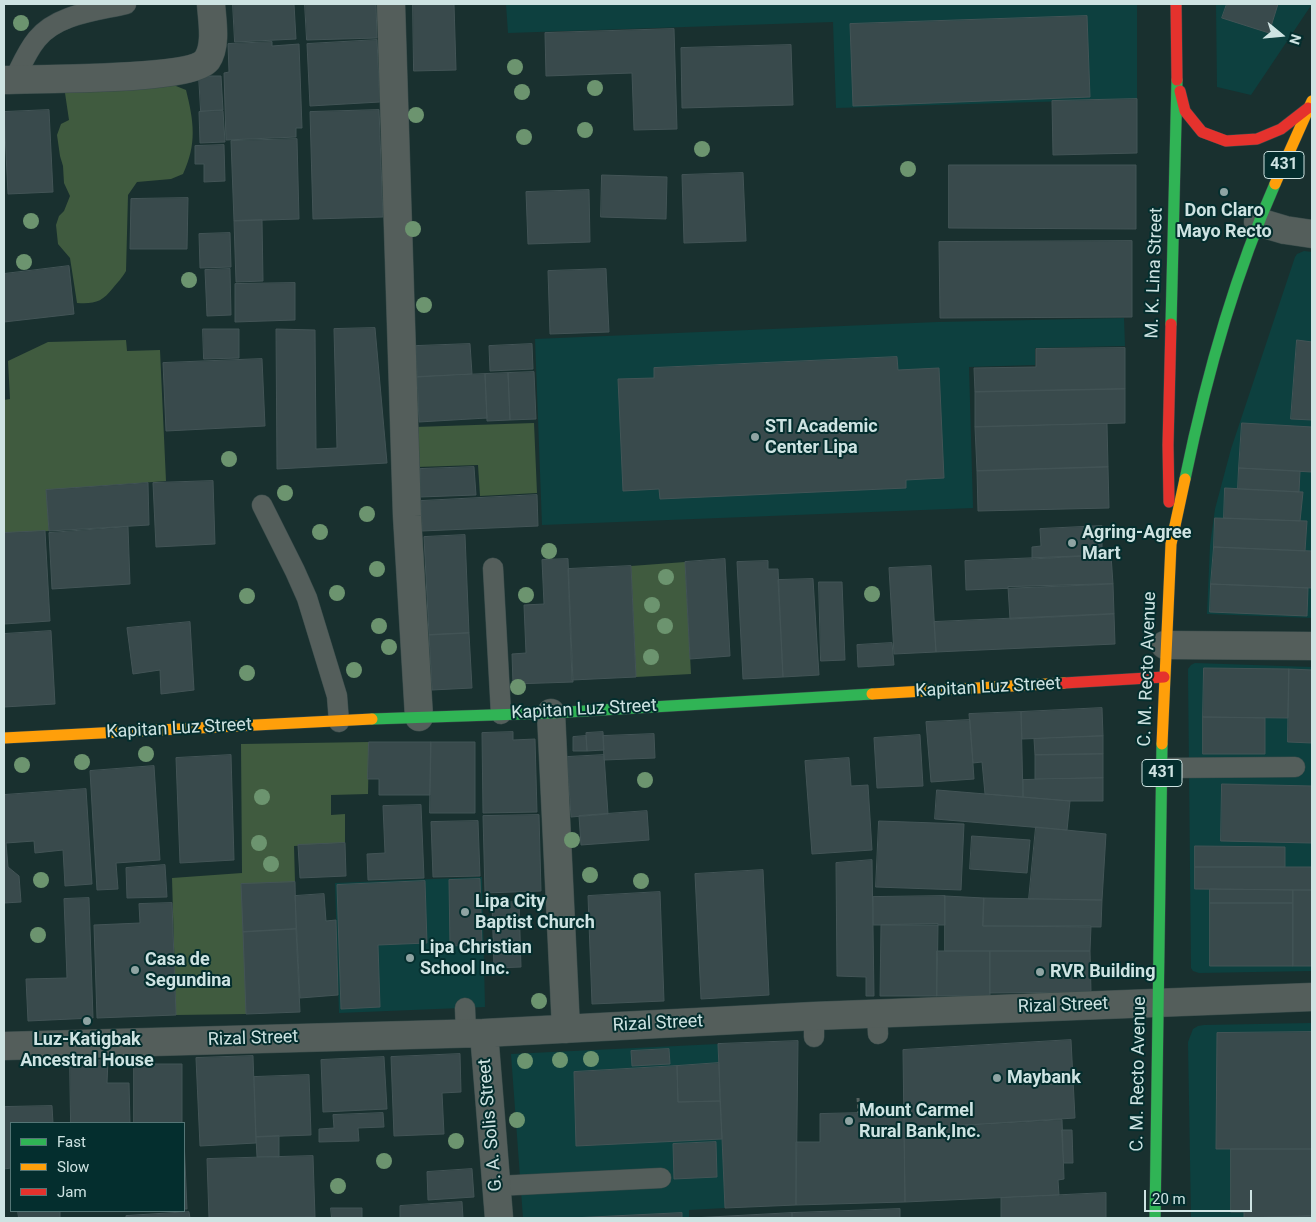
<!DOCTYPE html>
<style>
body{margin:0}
#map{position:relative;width:1316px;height:1222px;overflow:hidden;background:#19302f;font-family:Roboto,sans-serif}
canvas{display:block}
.frame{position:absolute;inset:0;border:5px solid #cee3e2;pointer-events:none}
.legend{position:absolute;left:10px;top:1122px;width:175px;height:90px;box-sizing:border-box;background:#042e2e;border:1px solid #557676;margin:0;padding:6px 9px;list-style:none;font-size:15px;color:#cee3e2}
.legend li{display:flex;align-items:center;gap:10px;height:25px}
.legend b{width:25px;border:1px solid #557676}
.north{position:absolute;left:1256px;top:10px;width:50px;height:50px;-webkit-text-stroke:4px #042e2e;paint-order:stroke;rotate:107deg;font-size:14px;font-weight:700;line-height:20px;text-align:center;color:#cee3e2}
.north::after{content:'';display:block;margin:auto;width:18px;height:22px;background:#cee3e2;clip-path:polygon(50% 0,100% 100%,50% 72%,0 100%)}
.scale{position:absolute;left:1144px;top:1190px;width:108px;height:22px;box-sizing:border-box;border:2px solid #cee3e2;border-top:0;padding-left:6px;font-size:15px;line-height:18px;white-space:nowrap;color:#cee3e2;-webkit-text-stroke:4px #042e2e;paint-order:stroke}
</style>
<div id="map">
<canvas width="1316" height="1222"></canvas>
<div class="frame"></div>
<ul class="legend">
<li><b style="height:6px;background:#30b455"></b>Fast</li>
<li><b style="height:6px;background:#ff9f0a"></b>Slow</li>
<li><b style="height:6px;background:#e5322d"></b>Jam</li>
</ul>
<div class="north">N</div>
<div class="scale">20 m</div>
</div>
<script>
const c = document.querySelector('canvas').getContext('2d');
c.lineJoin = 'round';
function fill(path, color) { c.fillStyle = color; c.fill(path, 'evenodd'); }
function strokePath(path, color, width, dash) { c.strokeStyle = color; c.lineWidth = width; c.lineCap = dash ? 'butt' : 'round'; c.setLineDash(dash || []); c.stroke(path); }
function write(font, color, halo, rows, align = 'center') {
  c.font = font + ' Roboto,sans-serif'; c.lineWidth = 4; c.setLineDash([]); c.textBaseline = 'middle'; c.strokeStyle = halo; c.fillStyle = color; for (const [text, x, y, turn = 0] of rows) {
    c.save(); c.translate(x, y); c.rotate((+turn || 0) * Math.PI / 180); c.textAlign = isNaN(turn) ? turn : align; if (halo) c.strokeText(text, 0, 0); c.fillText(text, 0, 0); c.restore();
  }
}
const built = new Path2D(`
 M506,4H1137V99L836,108L833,22L508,33Z
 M1216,4H1312L1251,95L1217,87Z
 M1304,251L1312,252V618L1207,614L1210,545L1215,509L1231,449L1295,257L1297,254Z
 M1124,318L1125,346L1035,348V365L969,367L973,508L542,525L535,339L938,322Z
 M1195,663L1312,667V971L1199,973L1193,971L1191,968L1188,669L1191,665Z
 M482,877L485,1007L339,1013L335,883Z
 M1312,1023V1218H1191L1188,1042L1193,1029L1198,1026L1204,1025Z
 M718,1044L725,1208L689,1210V1218H523L511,1054Z`);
const green = new Path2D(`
 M171,84L186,90C194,122 197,144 183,174L171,179L137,182L128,195L126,271C122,278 118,282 113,288C102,302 95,304 77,303L70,258L58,244L56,225L59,216L64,211L70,196L64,183L63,166L60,156L57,135L61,124L69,120L65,93L72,89Z
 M126,340L127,351L160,350L166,481L47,490L49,531L4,533V400L10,399L8,361L48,342Z
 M534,423L537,493L480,496L478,465L417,467L415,427Z
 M685,562L691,674L636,677L631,566Z
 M369,742L368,794L331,795V815L345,814V843L294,846L295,882L246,1014L176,1015L172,878L242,873L241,744Z`);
const building = new Path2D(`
 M233,4H294L296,39L235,42Z
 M305,4H376L377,38L307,40Z
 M413,4H454L456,70L414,71Z
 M1227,4H1278L1269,33L1222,18Z
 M1087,16L1090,97L853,106L850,24Z
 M674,29L677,129L634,130L632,73L546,76L545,33Z
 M377,40L380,102L310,106L307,44Z
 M272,42V46L299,44L302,128H296V137L226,140L224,73L229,72L228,44Z
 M791,45L793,105L682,108L681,48Z
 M199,76H221L223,110L201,111Z
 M1137,99V153L1053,155L1052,101Z
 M49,110L53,192L8,194L4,112Z
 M379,110L383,217L313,219L310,112Z
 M223,111L225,142L200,143L199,112Z
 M297,139L299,219L234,221L231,141Z
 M224,145L225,181L204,182V164H195V146Z
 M949,165H1136V229L949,228Z
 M743,173L746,241L684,243L682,175Z
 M602,175L667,177L666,219L601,217Z
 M589,190L590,242L528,244L526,192Z
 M188,198L187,249H130L131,199Z
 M262,220L263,281L236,282L234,221Z
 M230,233L231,267L200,268L199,234Z
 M1132,241V317L940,318L939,242Z
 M69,266L74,314L4,322V274Z
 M230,269L231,315L207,316L205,270Z
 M606,269L609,332L550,334L548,271Z
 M295,283V320L235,322V284Z
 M375,328L387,463L277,469L276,329L315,330L316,449L337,448L334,329Z
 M203,329H239V358L204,359Z
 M1297,340L1312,342V420L1291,419Z
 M470,344L472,374L417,377L416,346Z
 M532,344L533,369L490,371L489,346Z
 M1125,348V389L975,392L974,368L1036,367V349Z
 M897,357L898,370L939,368L944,478L906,480V488L660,499L659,489L623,491L618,379L654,378V368Z
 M262,359L265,426L166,431L163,363Z
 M534,372L536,419L510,420L508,373Z
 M508,373L510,420L487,421L485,374Z
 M485,374L487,418L419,422L417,377Z
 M1125,389V423L975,427V392Z
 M1242,423L1312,427V472L1239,468Z
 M1107,424L1108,467L977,471L975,427Z
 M474,467L476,495L420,497V469Z
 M1108,467L1109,508L978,511L977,471Z
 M1239,468L1300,471L1299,492L1238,489Z
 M213,481L215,544L156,547L153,483Z
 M148,483L149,525L49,531L46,490Z
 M1225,488L1303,492L1300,521L1224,518Z
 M537,495L538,526L422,531L421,501Z
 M1215,518L1307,521L1305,551L1214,547Z
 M1102,526V555L1032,559V547L1041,546L1040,529Z
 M128,527L130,584L52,589L49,533Z
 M45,531L50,621L4,624V533Z
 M465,535L469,633L429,635L424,537Z
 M1214,547L1312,551V588L1211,584Z
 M1111,555L1113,584L966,590L965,561Z
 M568,559L573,682L513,684L512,654L526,653L524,605L544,604L542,560Z
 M725,559L730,656L690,659L685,562Z
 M768,561V569H778L783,677L743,679L737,562Z
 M631,566L636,677L572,680L568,569Z
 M931,566L936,652L894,654L889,568Z
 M813,579L819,675L783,677L778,580Z
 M819,582H842L845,660L821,661Z
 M1113,584L1114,614L1010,619L1008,587Z
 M1211,584L1308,588L1307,616L1210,612Z
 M1114,614L1115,644L936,652L934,622Z
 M190,622L194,690L161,694L160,670L133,674L127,628Z
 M51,631L55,704L4,707V634Z
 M469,633L472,688L432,690L429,635Z
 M892,643L894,665L858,667L857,645Z
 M1204,668L1289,669L1288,718L1203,717Z
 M1289,669L1312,670V743L1288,742Z
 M1102,708L1103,736L1022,739L1021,712Z
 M1021,712L1023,797L985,794L982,762L973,763L969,714Z
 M1203,717L1265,718V754H1203Z
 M970,720L974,779L931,782L926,722Z
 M513,732V740L535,739L537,812L483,813L482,733Z
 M603,732L604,750L587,751L586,733Z
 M654,734L655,758L604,760L603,736Z
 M920,735L923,786L877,788L874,738Z
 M586,736L587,751H573V737Z
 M1103,736V754L1035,755L1034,739Z
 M369,742H431L430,795H379V779H368Z
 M431,742H475V813H430Z
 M1103,754V778L1035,779V755Z
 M231,755L234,860L180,863L176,758Z
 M604,755L608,814L571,817L567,757Z
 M849,758L851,786L868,785L872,850L812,854L805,761Z
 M154,766L160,860L116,863L118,889L97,890L90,771Z
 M1103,778V801H1070L1023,797V780Z
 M1222,784L1312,786V843L1221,841Z
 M86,789L92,884L65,886L63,850L35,853L34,841L6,843L8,867L19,876L21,902L4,903V795Z
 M937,790L1070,801L1067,830L935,819Z
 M421,805L424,878L368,880L367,854L385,853L383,806Z
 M647,811L649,840L581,845L579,816Z
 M539,815L541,891L485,893L483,816Z
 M478,821L480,876L433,877L431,822Z
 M879,821L964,824L961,890L876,887Z
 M1036,827L1106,834L1102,900L1029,899Z
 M972,836L1030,840L1027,873L970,869Z
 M345,843L346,876L300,878L298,845Z
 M1195,846L1285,847V867H1195Z
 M872,860L874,996H866V977L837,976L836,863Z
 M165,865L167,897L127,898L126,868Z
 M1195,867H1312V890L1195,889Z
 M763,870L769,995L701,999L695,874Z
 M480,879L482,945L450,946L449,880Z
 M425,881L427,943L378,945L380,1007L341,1009L337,885Z
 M295,882L296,929L243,932L241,884Z
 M1210,889L1293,890V903H1210Z
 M1293,890H1312V966H1293Z
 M660,892L664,1001L592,1004L588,896Z
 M324,894L326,921L336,920L338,995L300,998L295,896Z
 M945,896V925H873V897Z
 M945,896L984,898L983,926H1091L1090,951H945Z
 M89,898L93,1018L28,1021L26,979L67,978L64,899Z
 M984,898L1102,900L1101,927L983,926Z
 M519,902L521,967L494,968L492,903Z
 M172,903L176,1015L97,1018L94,925L140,923L139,904Z
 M1210,903H1293V966H1210Z
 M938,924L937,996H880L881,925Z
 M296,929L300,1012L246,1014L243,932Z
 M937,951H990V996H937Z
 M990,951H1090L1091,992L990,993Z
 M1312,1032V1149H1216L1217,1033Z
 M1071,1040L1075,1118L904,1129L903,1050Z
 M798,1041L796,1205L725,1208L718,1044Z
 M669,1049L670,1064L632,1066L631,1051Z
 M460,1054L461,1092L442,1093L444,1134L394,1136L391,1057Z
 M253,1056L256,1143L200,1146L196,1058Z
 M384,1057L387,1109L323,1112L321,1060Z
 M70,1060H108L107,1083H129L130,1123H71Z
 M719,1063L720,1101L678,1102L677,1066Z
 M134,1064H182V1123H134Z
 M677,1066L678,1102L720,1101L722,1139L576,1146L574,1072Z
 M309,1075L311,1135L256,1137L254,1077Z
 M52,1106L53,1123H11V1168L4,1169V1107Z
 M904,1112L905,1202L796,1205V1142H820V1114Z
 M383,1113L384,1127L358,1128L359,1141L319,1142V1129L334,1128L333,1115Z
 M1062,1120L1064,1179L1058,1180L1059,1195L905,1202L904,1129Z
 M1062,1130H1072L1073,1163H1064Z
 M279,1136V1157H257L256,1137Z
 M184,1139L187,1209H184Z
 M716,1142L717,1177L674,1179L673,1144Z
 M1231,1149H1312V1216L1244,1218V1212H1231Z
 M313,1156L315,1217L209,1218L207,1159Z
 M472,1169L474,1197L428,1200L427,1172Z
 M1106,1193V1218H1001V1198Z
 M462,1202L463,1218H400V1206Z
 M331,1208H362V1218H332Z
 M900,1209V1218H792V1213Z
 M18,1211H60V1218H19Z
 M189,1212L190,1218H126V1216Z
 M682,1213V1218H572Z
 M792,1213V1218H692Z
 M1312,1216V1218H1244Z`);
const path = new Path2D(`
 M858,1098L859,1113`);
const lane = new Path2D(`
 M14,80C21,66 27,51 37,39C57,14 97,11 126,4
 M262,505L295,571L307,598L337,696L339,722
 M493,568L501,714
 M1162,768L1295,767
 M465,1008L466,1033
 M877,1013L878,1034
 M814,1016V1037
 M496,1186L661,1178`);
const street = new Path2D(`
 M391,4L407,516L419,717
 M4,80C37,78 190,81 207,60C217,45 212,20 211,4
 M1258,222L1285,230L1312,234
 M1165,645L1312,646
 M551,713L566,1029
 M484,1033L499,1218
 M4,1046L484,1033L814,1016L1312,997`);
const fast = new Path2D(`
 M1171,324L1177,80
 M1185,479C1206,377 1233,279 1275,184
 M372,719L551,713L872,694
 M1155,1218L1162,744`);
const slow = new Path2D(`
 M1275,184L1312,101
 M872,694L1064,683
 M4,738L372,719
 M1162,744L1171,544L1185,479`);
const jam = new Path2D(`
 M1176,4L1177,80
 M1180,91L1185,111L1202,132L1226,141L1257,139L1281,129L1308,108
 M1169,502L1168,445L1171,324
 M1064,683L1164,677`);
const trees = [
 [21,23],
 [515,67],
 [595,88],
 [522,92],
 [416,115],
 [585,130],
 [524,137],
 [702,149],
 [908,169],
 [31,221],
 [413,229],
 [24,262],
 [189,280],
 [424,305],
 [229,459],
 [285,493],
 [367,514],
 [320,532],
 [549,551],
 [377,569],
 [666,577],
 [337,593],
 [872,594],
 [526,595],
 [247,596],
 [652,605],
 [379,626],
 [665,626],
 [389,647],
 [651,657],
 [354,670],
 [247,673],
 [518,687],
 [146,754],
 [82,762],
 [22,765],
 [645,780],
 [262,797],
 [572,840],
 [259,843],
 [271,864],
 [590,875],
 [41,880],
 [641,881],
 [38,935],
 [539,1001],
 [591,1059],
 [560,1060],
 [525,1061],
 [517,1120],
 [456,1141],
 [384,1161],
 [338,1186]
];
const markers = [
 [1224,192,5,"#8fa4a3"],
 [755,437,5,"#8fa4a3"],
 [1072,543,5,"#8fa4a3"],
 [465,912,5,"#8fa4a3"],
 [410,958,5,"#8fa4a3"],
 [135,970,5,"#8fa4a3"],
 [1040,972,5,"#8fa4a3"],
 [87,1021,5,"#8fa4a3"],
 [997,1078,5,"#8fa4a3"],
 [849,1121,5,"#8fa4a3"]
];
const shields = [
 [1284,165,40],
 [1162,773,40]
];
const shieldNames = [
 ["431",1284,165],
 ["431",1162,773]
];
const poiNames = [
 ["Don Claro",1224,211,"center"],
 ["Mayo Recto",1224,232,"center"],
 ["STI Academic",765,427],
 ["Center Lipa",765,448],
 ["Agring-Agree",1082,533],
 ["Mart",1082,554],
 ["Lipa City",475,902],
 ["Baptist Church",475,923],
 ["Lipa Christian",420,948],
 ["School Inc.",420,969],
 ["Casa de",145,960],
 ["Segundina",145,981],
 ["RVR Building",1050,972],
 ["Luz-Katigbak",87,1040,"center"],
 ["Ancestral House",87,1061,"center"],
 ["Maybank",1007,1078],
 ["Mount Carmel",859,1111],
 ["Rural Bank,Inc.",859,1132]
];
const streetNames = [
 ["M. K. Lina Street",1155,273,-88],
 ["C. M. Recto Avenue",1148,669,-88],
 ["Kapitan Luz Street",988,688,-3],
 ["Kapitan Luz Street",584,710,-3],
 ["Kapitan Luz Street",179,729,-3],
 ["Rizal Street",1063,1006,-2],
 ["Rizal Street",658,1024,-3],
 ["Rizal Street",253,1039,-2],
 ["C. M. Recto Avenue",1139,1074,-89],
 ["G. A. Solis Street",491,1125,-95]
];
fill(built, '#0d403f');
fill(green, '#405b3f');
fill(building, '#394a4c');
strokePath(building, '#435456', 1);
strokePath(lane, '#384b4a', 21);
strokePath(street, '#384b4a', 29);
strokePath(fast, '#384b4a', 12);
strokePath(slow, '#384b4a', 12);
strokePath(jam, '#384b4a', 12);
strokePath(path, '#55615f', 3, [4, 2.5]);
strokePath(lane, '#545e5b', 20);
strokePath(street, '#545e5b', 28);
strokePath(fast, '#30b455', 11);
strokePath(slow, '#ff9f0a', 11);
strokePath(jam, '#e5322d', 11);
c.fillStyle = '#6c946f';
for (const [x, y] of trees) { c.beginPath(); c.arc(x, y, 8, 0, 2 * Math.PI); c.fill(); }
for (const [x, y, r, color] of markers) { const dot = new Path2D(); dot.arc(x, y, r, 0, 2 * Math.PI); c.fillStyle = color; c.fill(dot); strokePath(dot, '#042e2e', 2); }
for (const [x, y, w] of shields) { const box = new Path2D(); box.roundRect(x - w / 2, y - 13.5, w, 27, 4); c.fillStyle = '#042e2e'; c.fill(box); strokePath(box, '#cee3e2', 1); }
write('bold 16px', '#cee3e2', null, shieldNames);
write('bold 18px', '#cee3e2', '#042e2e', poiNames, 'left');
write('18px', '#cee3e2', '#042e2e', streetNames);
</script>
